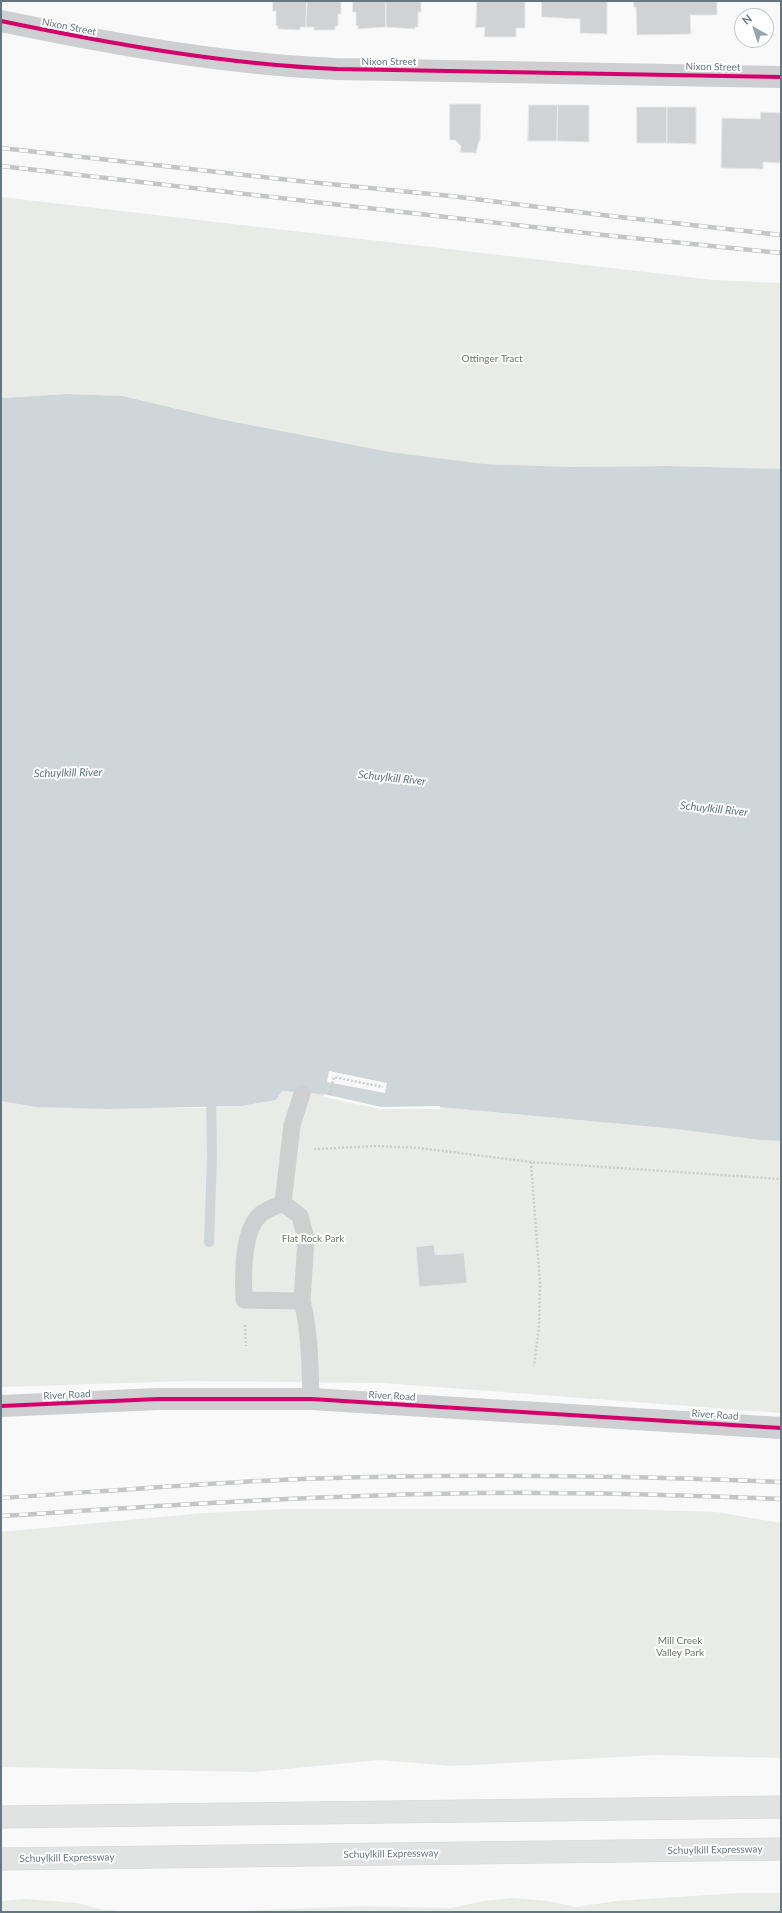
<!DOCTYPE html>
<style>
body{margin:0}
#map{position:relative;width:782px;height:1913px;overflow:hidden;background:#f9f9f9;font-family:Lato,sans-serif}
canvas{display:block}
.frame{position:absolute;inset:0;border:2px solid #657683;pointer-events:none}
.north{position:absolute;left:734px;top:8px;width:40px;height:40px;box-sizing:border-box;background:#fff;border:1px solid #c1c8cd;border-radius:50%;rotate:321deg;font-size:11px;font-weight:700;line-height:16px;text-align:center;color:#657683}
.north::after{content:'';display:block;margin:auto;width:14px;height:18px;background:#99a4ac;clip-path:polygon(50% 0,100% 100%,50% 72%,0 100%)}
</style>
<div id="map">
<canvas width="782" height="1913"></canvas>
<div class="frame"></div>
<div class="north">N</div>
</div>
<script>
const c = document.querySelector('canvas').getContext('2d');
c.lineJoin = 'round';
function fill(path, color) { c.fillStyle = color; c.fill(path, 'evenodd'); }
function strokePath(path, color, width, dash) { c.strokeStyle = color; c.lineWidth = width; c.lineCap = dash ? 'butt' : 'round'; c.setLineDash(dash || []); c.stroke(path); }
function write(font, color, halo, rows, align = 'center') {
  c.font = font + ' Lato,sans-serif'; c.lineWidth = 4; c.setLineDash([]); c.textBaseline = 'middle'; c.strokeStyle = halo; c.fillStyle = color; for (const [text, x, y, turn = 0] of rows) {
    c.save(); c.translate(x, y); c.rotate((+turn || 0) * Math.PI / 180); c.textAlign = isNaN(turn) ? turn : align; if (halo) c.strokeText(text, 0, 0); c.fillText(text, 0, 0); c.restore();
  }
}
const green = new Path2D(`
 M1,197L714,280L781,283V469L670,466L572,467L485,464L390,452L220,419L123,396L68,394L1,398Z
 M281,1091L319,1094L380,1107H438L676,1129L760,1140L781,1141V1413L383,1383L188,1381L1,1387V1101L36,1107L204,1108L241,1106L276,1100Z
 M284,1509H621L716,1512L781,1523V1758L655,1755L454,1766L379,1760L254,1772L1,1767V1532L204,1513Z
 M739,1893H781V1912H219L361,1906L450,1908L484,1901L513,1898L547,1901L576,1907L617,1901Z
 M25,1899L77,1903L105,1910L137,1912H1V1901Z`);
const water = new Path2D(`
 M68,394L123,396L220,419L390,452L485,464L572,467L670,466L781,469V1141L760,1140L676,1129L438,1107H380L319,1094L282,1091L276,1100L241,1106L109,1109L36,1107L1,1101V398Z`);
const pier = new Path2D(`
 M329,1071L387,1083L385,1093L327,1082Z
 M324,1094L381,1107L440,1106V1109H380L323,1097Z`);
const stream = new Path2D(`
 M209,1242L212,1157L211,1094`);
const building = new Path2D(`
 M273,1H307L306,27H300V30L278,29V26H276V11H273Z
 M307,1H341V14H338V26H335V30H314V27H306Z
 M353,1H386V27L358,29V26H356V12H353Z
 M386,1H421V12H418V27H415V29L386,27Z
 M477,1H525V28H516V37H484L485,27L476,28Z
 M542,1H607V34L580,33V19L542,17Z
 M634,1H717V15H690L691,34L637,35L636,7H634Z
 M450,104H481L480,141H479L476,153L460,152L461,146L455,140H450Z
 M529,105H558L557,141H528Z
 M558,105H589V142L557,141Z
 M637,107H667V143H637Z
 M667,107H696V144L667,143Z
 M761,112L781,113V163L763,162V169L721,168L722,118L760,119Z
 M434,1245L435,1255L464,1253L467,1283L419,1287L416,1247Z`);
const path = new Path2D(`
 M329,1095L334,1077L383,1087
 M314,1149L377,1146L420,1148L531,1162L781,1179
 M531,1162L540,1283L539,1326L534,1366
 M245,1325L246,1346`);
const service = new Path2D(`
 M283,1203C276,1206 267,1209 261,1214C242,1229 243,1277 244,1300L302,1301C310,1333 310,1366 311,1399
 M283,1203L292,1125L302,1094
 M283,1203L300,1216L306,1239L302,1301`);
const minor = new Path2D(`
 M1,21C112,44 223,64 337,69L781,77`);
const tertiary = new Path2D(`
 M1,1406L158,1399H311L781,1428`);
const motorway = new Path2D(`
 M1,1817L781,1807
 M1,1859L781,1849`);
const rail = new Path2D(`
 M1,148L299,181L451,196L602,215L781,235
 M1,166L603,235L781,253
 M1,1498C125,1490 249,1479 373,1477C509,1474 645,1476 781,1482
 M1,1516C160,1506 320,1495 479,1493C580,1492 680,1495 781,1499`);
const cycleway = new Path2D(`
 M1,21C112,44 223,64 337,69L781,77
 M1,1406L158,1399H311L781,1428`);
const streetNames = [
 ["Nixon Street",69,27,11],
 ["Nixon Street",389,62],
 ["Nixon Street",713,67,1],
 ["River Road",67,1395,-3],
 ["River Road",392,1396,3],
 ["River Road",715,1415,4],
 ["Schuylkill Expressway",715,1850,-1],
 ["Schuylkill Expressway",391,1854,-1],
 ["Schuylkill Expressway",67,1858,-1]
];
const parkNames = [
 ["Ottinger Tract",492,359],
 ["Flat Rock Park",313,1239],
 ["Mill Creek",680,1641],
 ["Valley Park",680,1653]
];
const waterNames = [
 ["Schuylkill River",68,773,-1],
 ["Schuylkill River",392,778,6],
 ["Schuylkill River",714,809,6]
];
fill(green, '#e8ebe6');
fill(water, '#ced6d9');
fill(pier, '#f9f9f9');
strokePath(stream, '#ced6d9', 10);
fill(building, '#d0d2d3');
strokePath(building, '#e8e8e8', 1);
strokePath(motorway, '#d5d6d6', 23);
strokePath(path, '#cbcccd', 2.5, [2, 2]);
strokePath(service, '#cecfd0', 17);
strokePath(minor, '#cecfd0', 22);
strokePath(tertiary, '#cecfd0', 22);
strokePath(motorway, '#e1e2e2', 22);
strokePath(rail, '#c3c5c6', 4.5);
strokePath(rail, '#fff', 3, [9]);
strokePath(cycleway, '#d6006c', 4);
write('10px', '#657683', '#fff', streetNames);
write('10px', '#687a64', '#fff', parkNames);
write('italic 11px', '#60757c', '#fff', waterNames);
</script>
